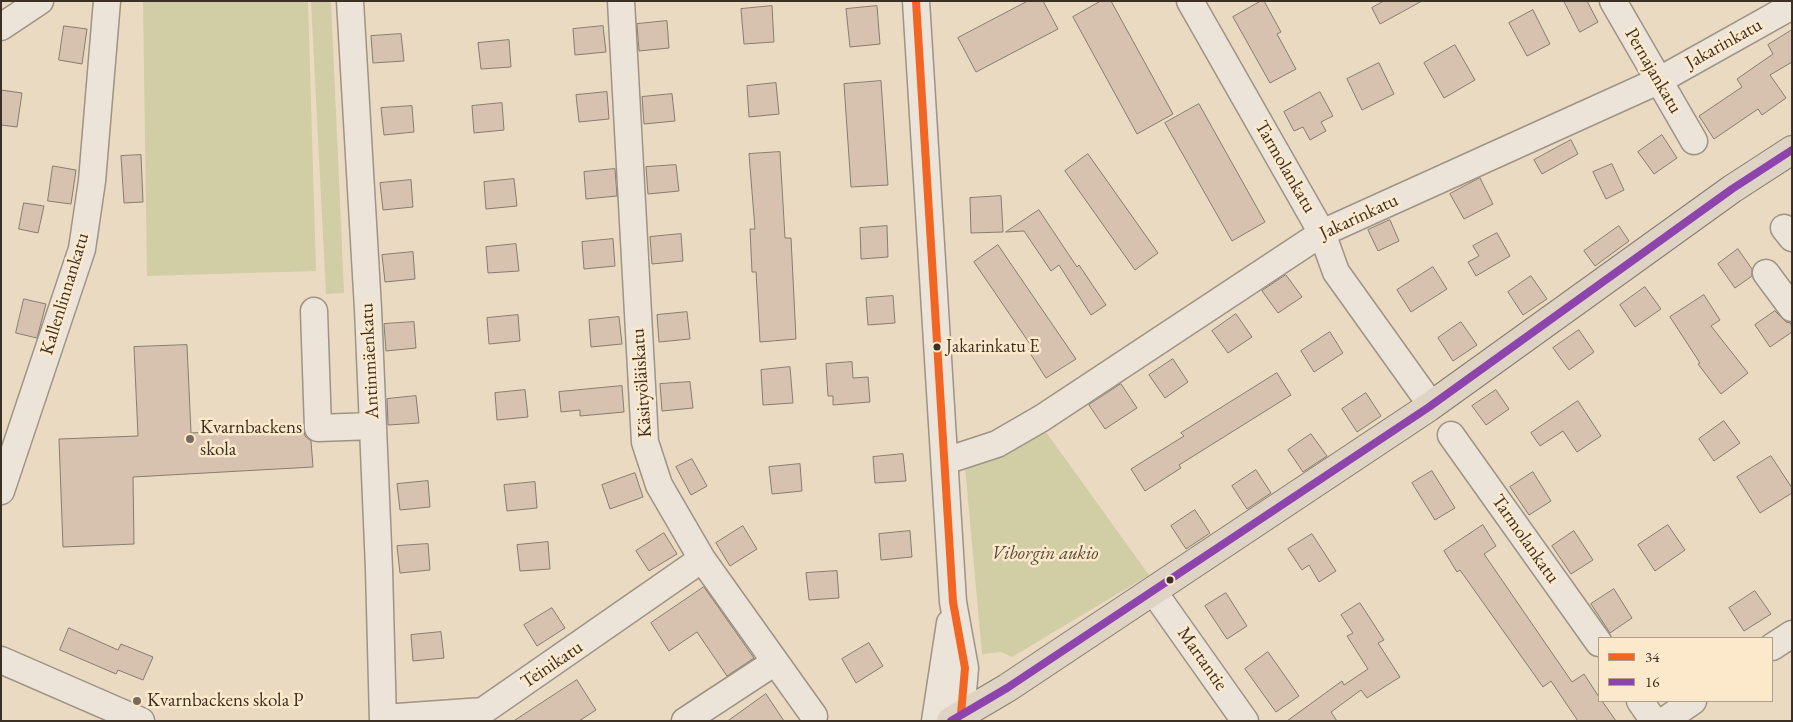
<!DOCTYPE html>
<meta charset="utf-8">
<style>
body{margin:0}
#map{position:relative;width:1793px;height:722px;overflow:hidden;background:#eadac2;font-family:"EB Garamond",serif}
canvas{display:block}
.frame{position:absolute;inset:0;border:2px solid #3c2f23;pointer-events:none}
.legend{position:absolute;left:1598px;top:637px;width:175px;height:65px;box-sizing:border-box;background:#fce9cc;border:1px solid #af9f88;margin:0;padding:6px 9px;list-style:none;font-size:15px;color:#3c2f23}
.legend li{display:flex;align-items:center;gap:10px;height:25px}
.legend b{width:25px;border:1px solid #af9f88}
</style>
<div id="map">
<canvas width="1793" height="722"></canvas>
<div class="frame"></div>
<ul class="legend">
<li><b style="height:6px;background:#f26522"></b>34</li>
<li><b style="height:6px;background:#8e44ad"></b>16</li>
</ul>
</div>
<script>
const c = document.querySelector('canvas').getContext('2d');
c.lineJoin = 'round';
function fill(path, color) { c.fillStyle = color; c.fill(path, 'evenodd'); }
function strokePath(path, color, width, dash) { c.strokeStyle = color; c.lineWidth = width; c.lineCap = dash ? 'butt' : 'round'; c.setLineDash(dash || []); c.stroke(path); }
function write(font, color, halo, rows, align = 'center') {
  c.font = font + ' "EB Garamond",serif'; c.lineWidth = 5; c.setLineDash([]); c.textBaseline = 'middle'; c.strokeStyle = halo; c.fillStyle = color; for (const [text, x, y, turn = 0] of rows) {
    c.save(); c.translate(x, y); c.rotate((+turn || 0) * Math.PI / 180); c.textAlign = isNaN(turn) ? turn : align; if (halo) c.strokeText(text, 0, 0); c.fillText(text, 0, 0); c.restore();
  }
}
const green = new Path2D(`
 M143,1H308L316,271L147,276Z
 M311,1H331L344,293L326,294Z
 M1043,428L1149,575L1012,657L1001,652L982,654L965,467Z`);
const building = new Path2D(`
 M1028,1H1043L1058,29L976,72L958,38Z
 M1101,1H1111L1173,114L1137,134L1073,17Z
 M1261,1H1264L1281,32L1277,34L1296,69L1270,83L1233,17Z
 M1384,1H1422L1380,24L1372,8Z
 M1564,1H1587L1598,22L1580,32Z
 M772,6L774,42L744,44L741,9Z
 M877,6L880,44L850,47L846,9Z
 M1533,10L1550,44L1527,56L1509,23Z
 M667,21L669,48L639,51L637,24Z
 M64,26L87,29L82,64L59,60Z
 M603,26L606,52L575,55L573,29Z
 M1792,30V62L1770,75L1786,98L1762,115L1758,109L1714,139L1699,116L1742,87L1737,79L1773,54L1768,45Z
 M401,34L404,61L373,63L371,36Z
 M509,40L511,67L481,69L478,43Z
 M1455,45L1475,80L1444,98L1424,63Z
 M1379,63L1394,94L1362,110L1347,79Z
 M881,81L888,185L851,187L844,84Z
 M776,83L779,114L749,117L747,86Z
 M1,90L22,93L17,127L1,125Z
 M607,92L609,119L579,122L576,95Z
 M1320,92L1333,116L1321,122L1326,131L1310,140L1303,127L1294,131L1284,112Z
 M672,94L675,121L644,124L642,97Z
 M502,103L504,130L474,133L472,106Z
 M1199,104L1265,222L1232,241L1165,123Z
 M412,106L414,132L384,135L381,108Z
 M1662,135L1677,158L1654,174L1638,152Z
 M1571,140L1578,154L1542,174L1534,160Z
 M780,152L785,238H791L796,339L760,342L756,272H752L750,229H755L749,154Z
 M1088,154L1158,253L1135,270L1065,171Z
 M141,155L143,202L124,203L121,156Z
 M1612,164L1624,190L1606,199L1593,172Z
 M676,165L679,191L648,194L646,167Z
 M53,166L76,170L71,204L48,201Z
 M615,169L617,196L586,199L584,172Z
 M1480,178L1493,204L1464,219L1450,194Z
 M514,179L517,206L486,209L484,182Z
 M411,180L413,207L383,210L380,183Z
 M1001,196L1003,232L971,233L970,198Z
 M24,203L44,206L38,233L19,229Z
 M1039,210L1077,267L1079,265L1106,305L1091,315L1059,265L1051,271L1024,231L1006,232Z
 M1390,220L1399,241L1378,251L1368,230Z
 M887,226L888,257L861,259L860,228Z
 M1619,226L1629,241L1595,266L1584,251Z
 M1497,233L1510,256L1476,276L1468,262L1479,256L1473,246Z
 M681,234L683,261L652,264L650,237Z
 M613,239L615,266L584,269L582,242Z
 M516,244L519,271L488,273L486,247Z
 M998,245L1076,359L1046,378L1028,350L1032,347L974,262Z
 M1738,249L1752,269V276L1735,288L1718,264Z
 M413,252L415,279L385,282L382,255Z
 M1433,267L1447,289L1411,312L1397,290Z
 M1286,275L1302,297L1278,313L1262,291Z
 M1531,276L1547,299L1523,315L1508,292Z
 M1645,287L1661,309L1635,327L1620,305Z
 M1704,295L1720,320L1711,326L1748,373L1721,394L1698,364L1700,363L1670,317Z
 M893,296L895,323L868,325L866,298Z
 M24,299L46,304L37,338L16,333Z
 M1775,311L1786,322L1791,323L1792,332L1770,347L1755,325Z
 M687,312L690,339L659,342L657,315Z
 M1236,314L1252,337L1228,353L1212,331Z
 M518,315L520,341L489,344L487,318Z
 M619,317L622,344L591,347L589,320Z
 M414,322L416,348L386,351L384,324Z
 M1461,322L1477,345L1453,361L1438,338Z
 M1579,330L1594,352L1569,370L1553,348Z
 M1330,332L1343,353L1314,372L1301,351Z
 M187,345L191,433L303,427L305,436L311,441L313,467L133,477L134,544L63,547L59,439L138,436L134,347Z
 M1173,359L1188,382L1165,398L1149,375Z
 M852,362L853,378L868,377L870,402L833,405V396H828L826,364Z
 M790,367L793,403L763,405L761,370Z
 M1277,373L1291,395L1179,465L1181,468L1145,491L1131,469L1184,436L1181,433Z
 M690,382L693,408L662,411L660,384Z
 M1121,384L1137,408L1105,429L1089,405Z
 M622,386L624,412L580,416V410L561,412L559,392Z
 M525,390L528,417L497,420L495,393Z
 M1496,390L1509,409L1486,425L1472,406Z
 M1366,393L1381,416L1357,432L1342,409Z
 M416,396L419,423L388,425L387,399Z
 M1578,401L1601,436L1577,452L1563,431L1540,446L1531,433Z
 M1724,421L1740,443L1714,461L1699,439Z
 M1311,434L1327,456L1303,472L1288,450Z
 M903,454L906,481L875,483L873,457Z
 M1771,456L1792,488V493L1760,513L1737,477Z
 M692,459L707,486L691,495L676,467Z
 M800,464L802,491L772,494L769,467Z
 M1256,470L1271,493L1247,509L1232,486Z
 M1432,471L1455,508L1435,520L1412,483Z
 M1533,472L1551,501L1529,515L1510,487Z
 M635,473L643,497L610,509L602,485Z
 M428,481L430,507L400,510L397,484Z
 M535,482L537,508L507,511L504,485Z
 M1195,510L1210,533L1186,549L1171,526Z
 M1483,525L1496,546L1484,554L1572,682L1584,674L1599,697V701H1602L1616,721H1578L1551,681L1543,687L1460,570L1457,572L1444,551Z
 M1668,525L1685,550L1655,571L1638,545Z
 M743,526L757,549L730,566L716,543Z
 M910,531L912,557L881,560L879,534Z
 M1574,531L1593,560L1571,574L1552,546Z
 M664,533L677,554L649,571L636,551Z
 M1312,534L1336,571L1319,582L1309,565L1302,570L1288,549Z
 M548,542L550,569L520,571L517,545Z
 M428,544L430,570L400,573L397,546Z
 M837,571L839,598L809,600L806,573Z
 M704,587L754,658L727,676L697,632L669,651L651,623Z
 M1614,589L1632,618L1610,633L1591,604Z
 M1755,591L1771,614L1744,631L1729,608Z
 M1226,593L1247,626L1227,639L1205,606Z
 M1360,603L1384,640L1378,643L1400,677L1367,698L1361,690L1331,712L1337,721H1287L1342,681L1344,685L1368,669L1347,636L1353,633L1341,615Z
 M552,608L565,628L537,646L524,625Z
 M69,628L118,650L121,644L153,657L143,680L118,670L116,674L60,650Z
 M441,632L444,658L413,661L411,635Z
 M869,643L883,666L856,683L842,659Z
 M1268,652L1299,696L1276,712L1245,669Z
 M577,680L596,710L579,721H514Z
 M766,694L784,721H728Z`);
const minor = new Path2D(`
 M350,1L368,309L379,569L383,721
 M621,1L645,442L659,485L702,559L814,716
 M916,1L953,602L965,668L961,714
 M1190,1L1322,233L1336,272L1424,395L1429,407
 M1613,1L1694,141
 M1,27L40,1
 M1784,228L1792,238
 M1766,273L1792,308
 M314,311L318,428L373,426
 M1451,435L1599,643
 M945,461L997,444L1042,418L1322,233L1658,81L1792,6
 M1,491L82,249L92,181L107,1
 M1158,598L1245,721
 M1772,647L1792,634
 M1,660L141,721
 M1640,701L1654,721
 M383,718L483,711L702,559
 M685,721L775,662
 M935,721L950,623
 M1664,721L1693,701`);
const major = new Path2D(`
 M951,721L1007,688L1429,407L1732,189L1792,150`);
const bus1 = new Path2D(`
 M916,1L953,602L965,668L961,714`);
const bus2 = new Path2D(`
 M951,721L1007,688L1429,407L1732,189L1792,150`);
const markers = [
 [937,347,4.5,"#3c2f23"],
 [190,439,5,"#796b5b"],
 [1170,580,4.5,"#3c2f23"],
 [137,701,5,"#796b5b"]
];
const busNames = [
 ["Jakarinkatu E",946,347]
];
const streetNames = [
 ["Jakarinkatu",1724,44,-29],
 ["Pernajankatu",1653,71,60],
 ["Tarmolankatu",1285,167,60],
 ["Jakarinkatu",1359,217,-25],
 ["Kallenlinnankatu",65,294,-73],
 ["Antinmäenkatu",370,361,-93],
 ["Käsityöläiskatu",642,383,-94],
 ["Tarmolankatu",1525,539,55],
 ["Martantie",1202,659,55],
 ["Teinikatu",552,665,-34]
];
const poiNames = [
 ["Kvarnbackens",200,428],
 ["skola",200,450],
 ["Kvarnbackens skola P",147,701]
];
const parkNames = [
 ["Viborgin aukio",1045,554]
];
fill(green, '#d1cda5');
fill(building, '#d7c2b0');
strokePath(building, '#867c6f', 1);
strokePath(minor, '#9e9384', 29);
strokePath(major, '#867c6f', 30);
strokePath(minor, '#ece4d8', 26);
strokePath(major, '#dfd4c3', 28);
strokePath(bus1, '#f26522', 8);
strokePath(bus2, '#8e44ad', 8);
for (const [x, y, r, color] of markers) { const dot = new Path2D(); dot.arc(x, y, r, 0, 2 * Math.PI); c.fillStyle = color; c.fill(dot); strokePath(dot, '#fce9cc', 2); }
write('18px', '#3c2f23', '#fce9cc', busNames, 'left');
write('19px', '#3c2f23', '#fce9cc', streetNames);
write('19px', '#3c2f23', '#fce9cc', poiNames, 'left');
write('italic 19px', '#564c38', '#fce9cc', parkNames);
</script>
